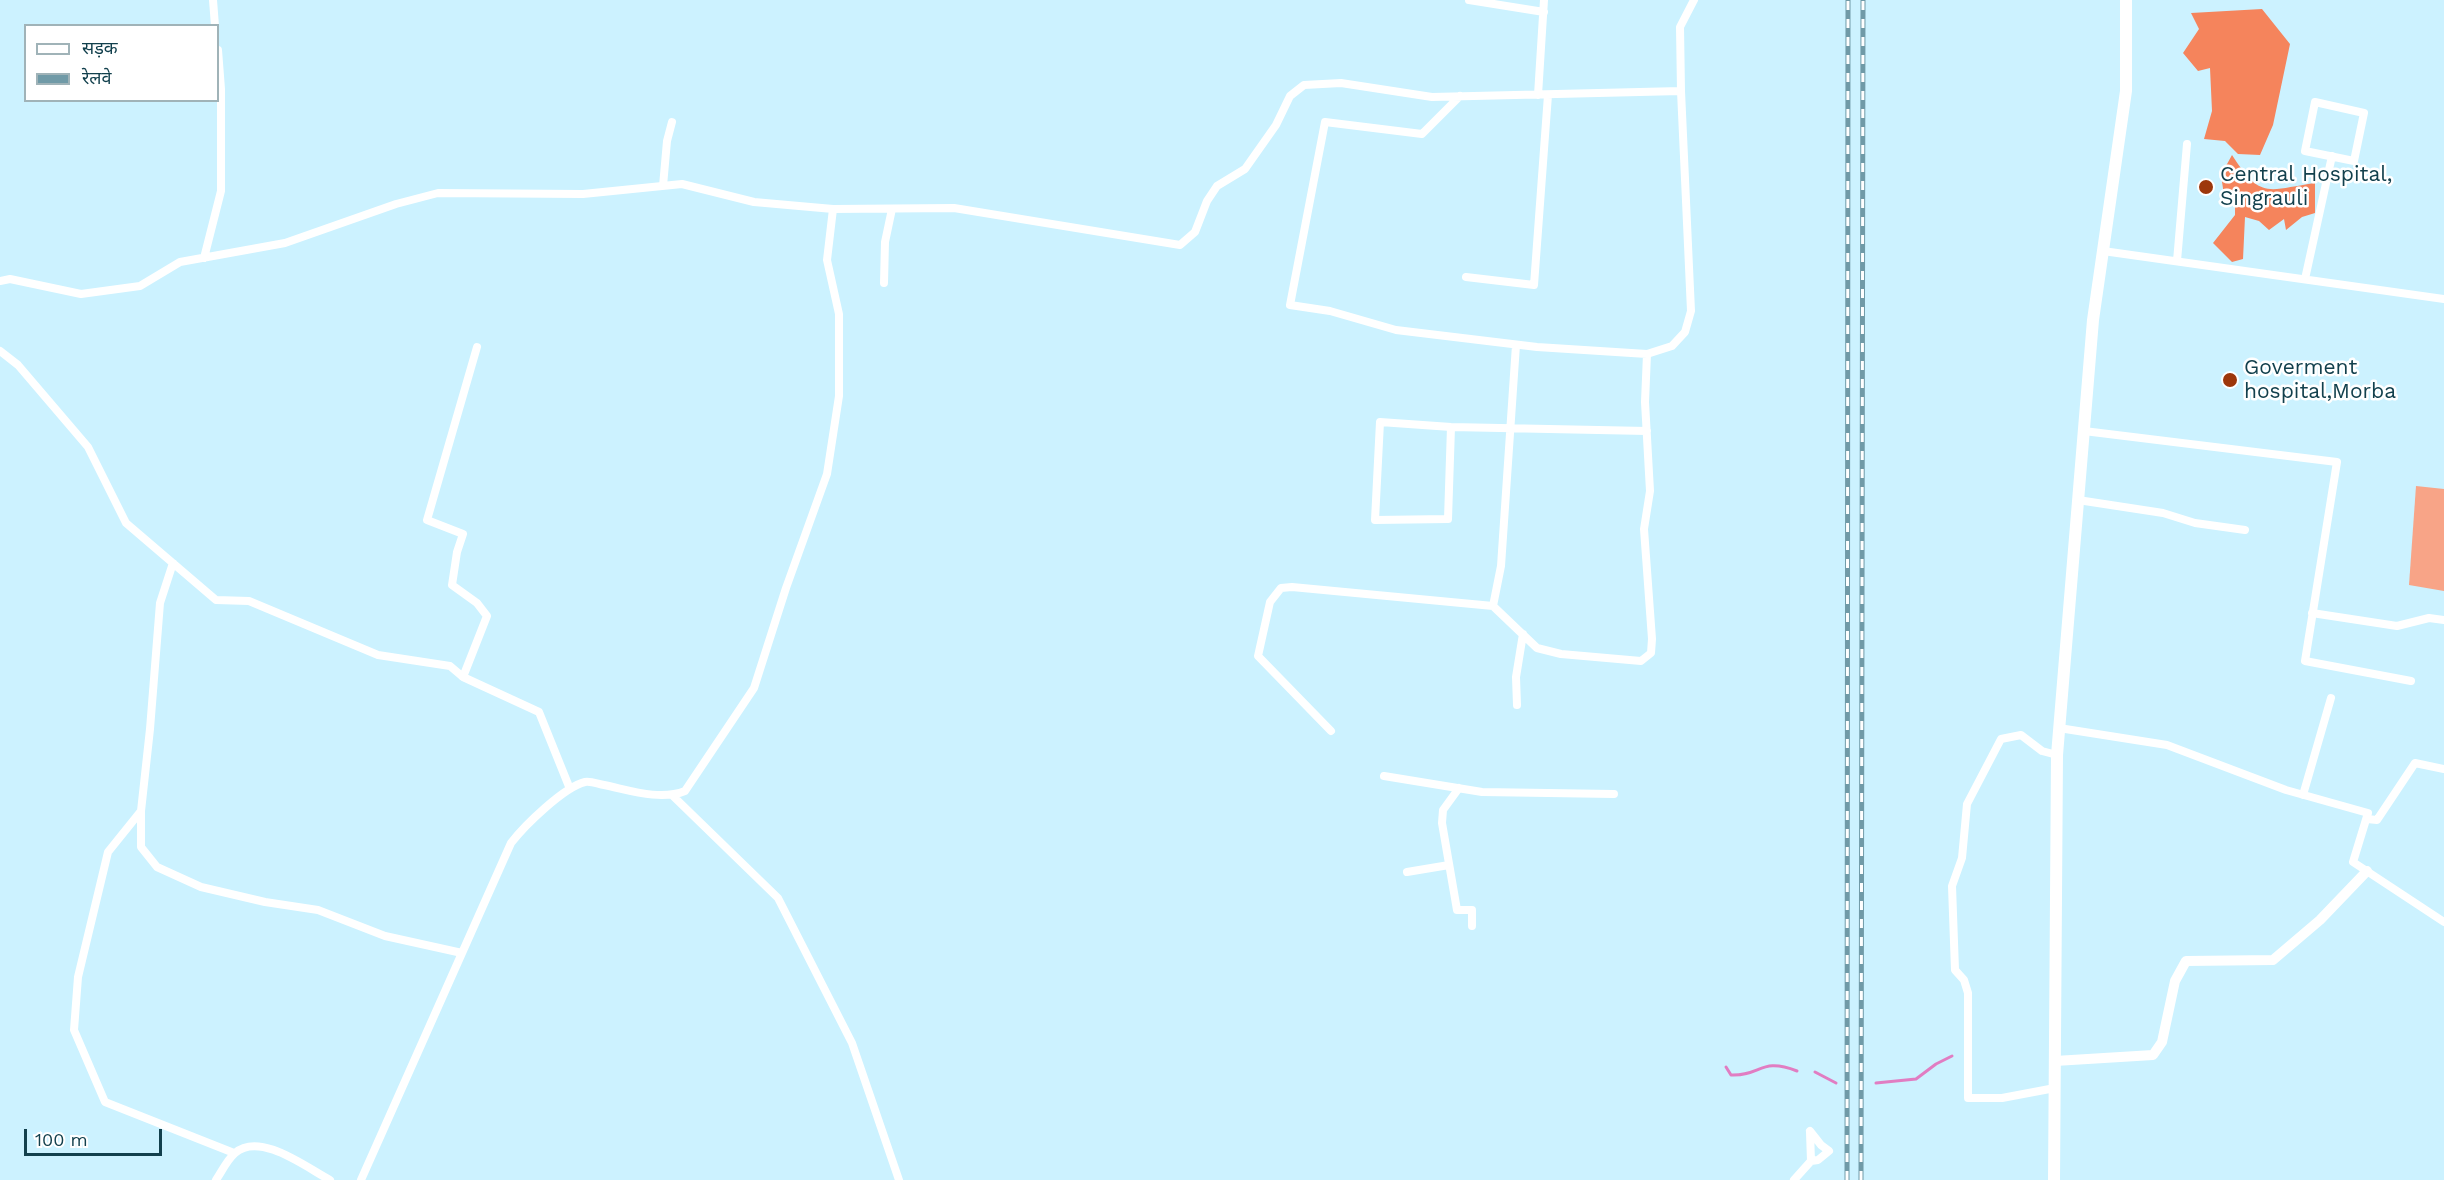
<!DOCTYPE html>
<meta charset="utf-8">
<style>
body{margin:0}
#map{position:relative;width:2444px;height:1180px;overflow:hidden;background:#ccf2ff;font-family:"Work Sans","Noto Sans Devanagari",sans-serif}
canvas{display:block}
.legend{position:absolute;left:24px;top:24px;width:195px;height:78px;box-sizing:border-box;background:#fff;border:2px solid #a0b3b8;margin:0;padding:8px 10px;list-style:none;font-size:18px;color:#12404d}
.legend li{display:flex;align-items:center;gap:12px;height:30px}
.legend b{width:30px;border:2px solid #a0b3b8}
.scale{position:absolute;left:24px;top:1129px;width:138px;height:27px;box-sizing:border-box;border:3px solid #12404d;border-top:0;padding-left:8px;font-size:18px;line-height:21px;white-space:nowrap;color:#12404d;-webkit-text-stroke:4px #fff;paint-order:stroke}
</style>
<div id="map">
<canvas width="2444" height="1180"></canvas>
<ul class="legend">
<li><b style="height:8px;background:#fff"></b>सड़क</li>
<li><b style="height:8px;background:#709aa7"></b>रेलवे</li>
</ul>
<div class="scale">100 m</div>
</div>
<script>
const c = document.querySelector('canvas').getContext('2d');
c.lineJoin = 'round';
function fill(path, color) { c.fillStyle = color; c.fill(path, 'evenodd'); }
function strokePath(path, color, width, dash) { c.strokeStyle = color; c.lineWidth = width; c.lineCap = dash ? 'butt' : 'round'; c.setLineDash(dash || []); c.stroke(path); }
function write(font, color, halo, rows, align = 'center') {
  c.font = font + ' "Work Sans",sans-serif'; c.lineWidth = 5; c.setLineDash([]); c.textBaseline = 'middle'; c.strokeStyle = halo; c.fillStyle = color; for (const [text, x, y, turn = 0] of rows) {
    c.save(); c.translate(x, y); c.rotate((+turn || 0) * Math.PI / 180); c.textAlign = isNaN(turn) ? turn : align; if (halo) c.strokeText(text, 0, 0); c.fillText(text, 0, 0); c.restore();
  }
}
const green = new Path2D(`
 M2416,486L2444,489V591L2409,585Z`);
const forest = new Path2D(`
 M2262,9L2290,44L2273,125L2260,155L2238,154L2225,141L2204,139L2212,111L2210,68L2198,71L2183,53L2199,29L2191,13Z
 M2232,155C2261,200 2267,190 2315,183V213L2302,217L2286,230L2284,219L2269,230L2259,221L2245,217L2243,259L2232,262L2213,243L2235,215V201L2224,195L2221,175Z`);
const stream = new Path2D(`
 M1726,1067L1731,1075C1762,1076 1760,1057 1797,1071
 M1815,1072L1836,1083
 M1876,1083L1916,1079L1936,1064L1952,1056`);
const street = new Path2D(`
 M213,0L215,26
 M1469,0L1544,12
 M1538,95L1544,0
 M1460,96L1422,134L1325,122L1290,305L1330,311L1396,330L1537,347L1647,354L1672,346L1685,332L1691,311L1681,91L1680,27L1694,0
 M2315,102L2364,113L2354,161L2305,151Z
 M663,186L667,141L672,122
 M2103,251L2444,299
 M204,258L221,191V89L218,50
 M2177,261L2187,144
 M1466,277L1534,285L1548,95
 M2305,279L2332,156
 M0,281L10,279L81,294L140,286L180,262L285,243L396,204L438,193L583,194L682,184L754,202L833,209L954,208L1180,245L1195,232L1207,201L1217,186L1245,169L1276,125L1290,96L1304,85L1341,83L1432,97L1681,91
 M884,283L885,242L892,209
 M0,351L18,365L88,447L126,523L216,600L249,601L378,655L450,666L463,677L539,712L570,789
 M1451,427L1448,519L1375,520L1380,422L1451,427L1647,431
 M2084,431L2337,462L2305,661L2411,681
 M2078,500L2163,513L2195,523L2245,530
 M173,563L160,603L150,729L141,811L108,852L78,977L74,1030L105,1102L234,1153
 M1493,606L1501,566L1516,345
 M2312,613L2397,626L2429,618L2444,620
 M463,677L487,616L477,603L452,585L457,552L463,534L427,520L477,347
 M1517,705L1516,677L1523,634
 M2059,728L2167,745L2286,790L2368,813L2353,862L2444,922
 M1331,731L1258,656L1270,602L1281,588L1292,587L1493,606L1537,648L1561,654L1641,661L1651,653L1652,639L1644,529L1650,491L1645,402L1647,354
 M1384,776L1482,792L1614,794
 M1459,788L1443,810L1442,823L1457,910H1472V926
 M2303,795L2331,698
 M673,796L778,898L852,1043L899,1180
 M141,811V847L157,867L201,887L265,902L318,910L385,936L462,953
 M2367,819L2377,820L2415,763L2444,769
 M1407,872L1449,865
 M2055,1088L2002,1098H1968V993L1964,980L1955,970L1952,886L1962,858L1967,804L2001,739L2021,735L2042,751L2057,755
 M1810,1132L1811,1161
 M216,1180C222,1171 227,1160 235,1153C260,1131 307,1168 330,1180
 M361,1180L511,843C525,825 564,787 585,782C591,781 598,784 604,785C629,790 660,801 685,791L754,688L786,588L827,474L839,396V314L827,260L833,209
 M1794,1180L1811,1161L1818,1160L1829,1151L1821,1145L1810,1131`);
const secondary = new Path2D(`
 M2055,1061L2153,1055L2162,1042L2175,981L2186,961L2273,960L2320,920L2367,871`);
const primary = new Path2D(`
 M2054,1180L2057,755L2093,320L2126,91V0`);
const rail = new Path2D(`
 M1847,1180L1848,0
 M1861,1180L1863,0`);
const markers = [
 [2206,187,8,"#9d370b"],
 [2230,380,8,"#9d370b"]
];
const poiNames = [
 ["Central Hospital,",2220,175],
 ["Singrauli",2220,199],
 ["Goverment",2244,368],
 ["hospital,Morba",2244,392]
];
fill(green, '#f8a487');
fill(forest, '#f5845c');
strokePath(stream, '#e17dc2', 3);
strokePath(street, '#fff', 8);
strokePath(secondary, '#fff', 10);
strokePath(primary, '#fff', 12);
strokePath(rail, '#709aa7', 5);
strokePath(rail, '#fff', 3, [9]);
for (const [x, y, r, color] of markers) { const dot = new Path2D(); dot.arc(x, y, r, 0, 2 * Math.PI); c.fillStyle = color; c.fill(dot); strokePath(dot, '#fff', 2); }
write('21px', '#12404d', '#fff', poiNames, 'left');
</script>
